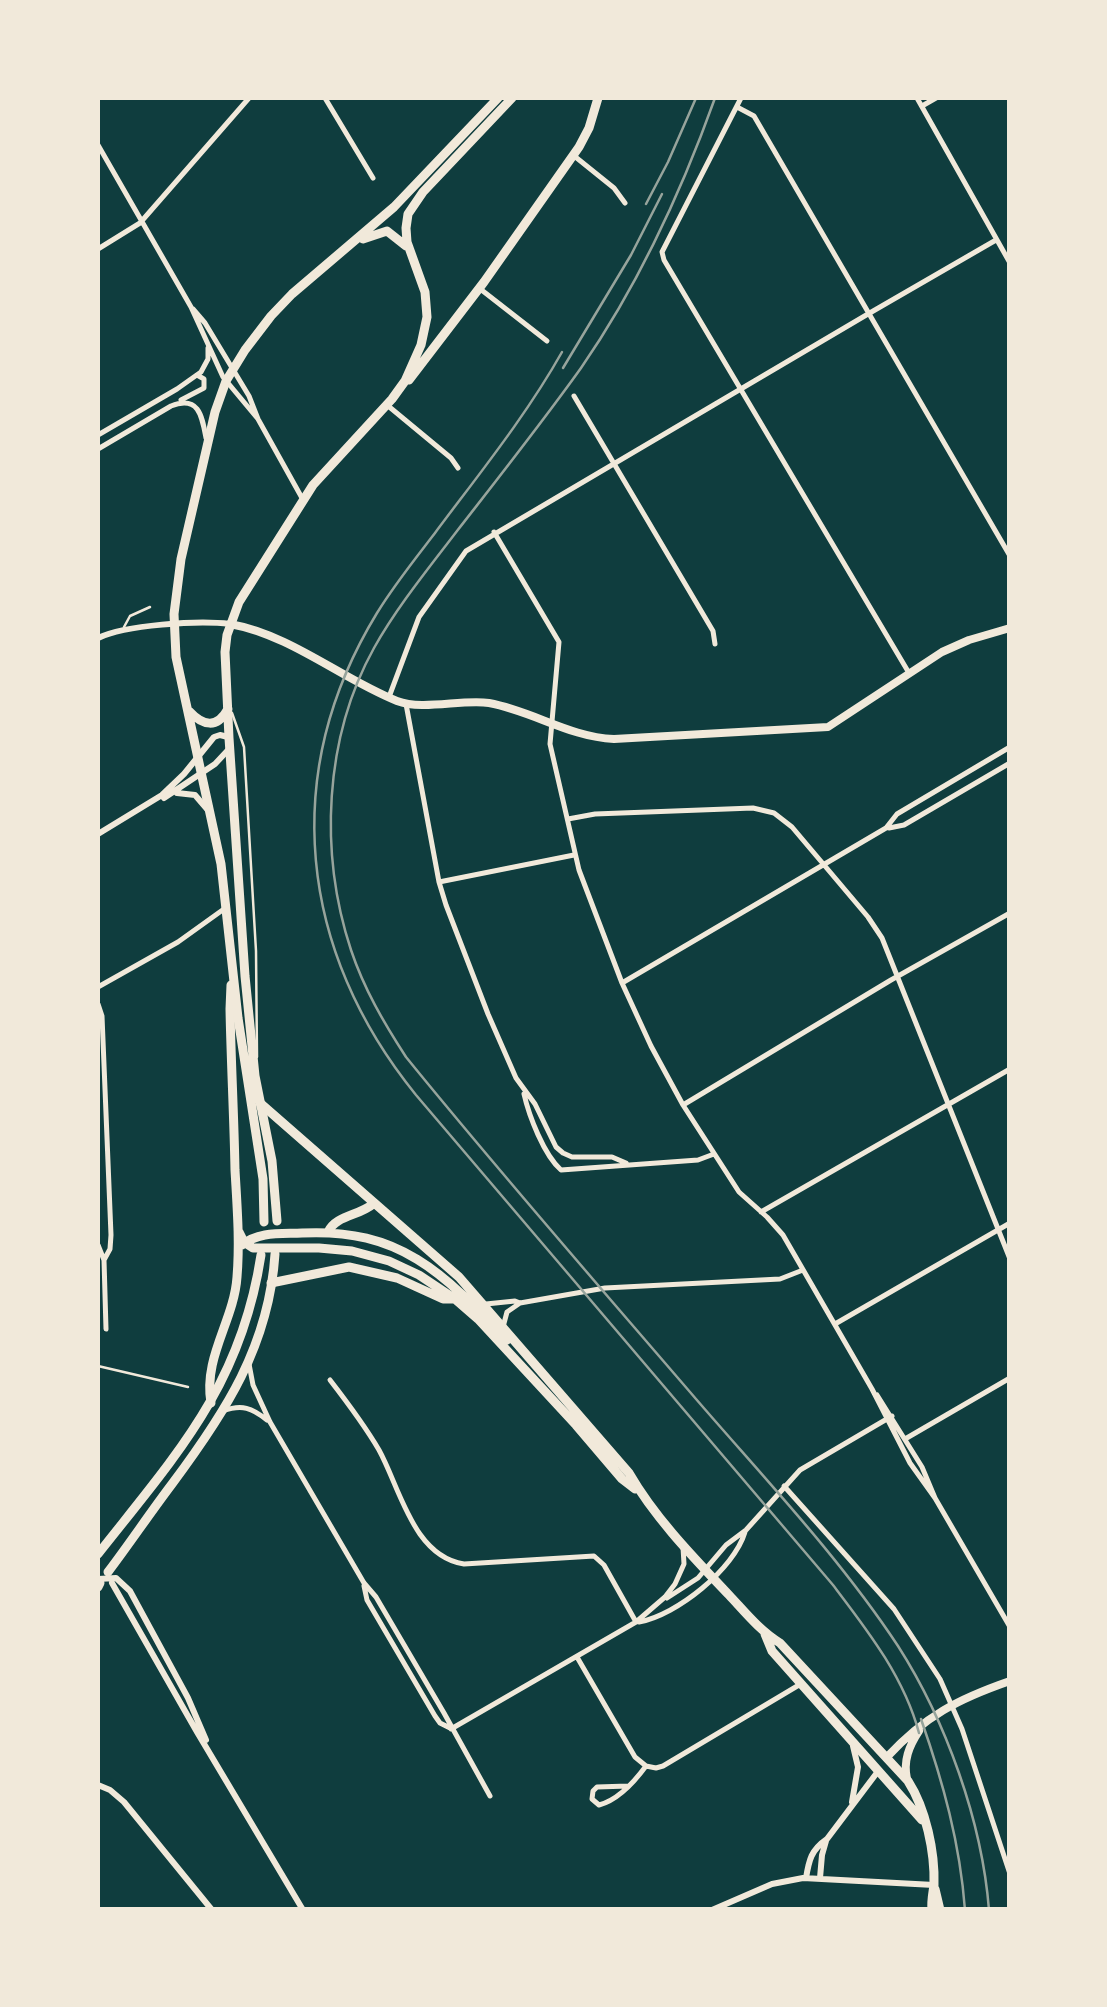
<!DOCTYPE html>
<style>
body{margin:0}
#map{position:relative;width:1107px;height:2007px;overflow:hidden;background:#0f3d3e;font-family:Bitter,serif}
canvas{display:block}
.frame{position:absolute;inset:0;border:100px solid #f1e9da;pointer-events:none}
</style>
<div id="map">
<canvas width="1107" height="2007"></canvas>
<div class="frame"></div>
</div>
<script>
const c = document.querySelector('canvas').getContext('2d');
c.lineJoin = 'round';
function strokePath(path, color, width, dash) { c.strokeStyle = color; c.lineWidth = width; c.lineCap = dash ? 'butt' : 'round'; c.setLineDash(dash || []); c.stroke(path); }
const service = new Path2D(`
 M124,627L130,616L150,607
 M232,713L244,747L256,951L257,1057
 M98,1366L188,1387`);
const minor = new Path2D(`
 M325,98L373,178
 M741,98L662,252L664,260L909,673
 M917,98L1010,263
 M922,106L936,98
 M737,107L754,116L1010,556
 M98,145L191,307L223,377L258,419
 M573,155L614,188L625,203
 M98,249L140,223L249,98
 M479,288L547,341
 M193,309L205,323L249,396L258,419L302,498
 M574,396L713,631L715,644
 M181,400L204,388V379L197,375
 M387,405L451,458L458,468
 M98,435L177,389L201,372L208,359V348
 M98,449L171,406C199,395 202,416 206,438
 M494,532L559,642L550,744L579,870L622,983L651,1046L683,1105L739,1192L767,1217L783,1235L872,1389L910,1463L935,1498
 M389,697L419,617L466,551L868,314L996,240
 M406,704L439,882L446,905L488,1014L516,1078L535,1104L556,1147L563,1153L572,1157H612L626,1163
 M568,819L595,814L753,808L774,813L792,827L868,917L882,938L1010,1259
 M889,828L904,825L1010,763
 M439,882L574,855
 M622,983L886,828L897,814L1010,747
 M98,987L178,942L224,909
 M98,1004L102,1016L111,1235L110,1249L104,1260
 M524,1094C529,1116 544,1155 561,1170L698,1160L714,1154
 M683,1105L891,980L1010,913
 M761,1212L1010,1069
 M98,1245L104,1260L106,1329
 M486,1304L515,1301L520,1303L605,1288L780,1279L803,1270
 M835,1324L1010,1223
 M503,1327L507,1312L520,1303
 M249,1364L253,1385L270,1422L364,1583L376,1597L444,1713L490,1796
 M330,1380C347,1402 365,1426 379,1450C400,1488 413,1556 464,1564L594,1556L604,1565L636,1622
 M877,1395L922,1467L935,1498L1010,1627
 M223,1411C242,1404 252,1408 267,1420
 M905,1439L1010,1378
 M784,1486L894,1609L940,1679L962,1729L1010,1874
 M364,1586L367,1600L435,1716L440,1723L450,1728
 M667,1598L698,1578L726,1545L746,1530L800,1470L892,1416
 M639,1622C677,1615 734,1569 745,1532
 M577,1657L635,1757L646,1766
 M451,1729L636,1622L665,1597L675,1584L684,1564L683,1547
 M628,1786L597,1787L593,1791L592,1799L599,1805C618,1800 635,1781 646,1766L656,1768L663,1766L799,1685`);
const tertiary = new Path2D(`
 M98,638C125,625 198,620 230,624
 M177,793L195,795L207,809
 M164,798L215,764L229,749
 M98,834L162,795L184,774L214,737L220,735L228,737
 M98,1579L116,1578L130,1591L188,1698L206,1740
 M112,1583L197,1732L303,1910
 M98,1785L110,1790L124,1802L212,1910
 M852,1802L858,1767L853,1746
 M806,1878C809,1860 811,1850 827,1839L879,1770
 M820,1878L822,1855L826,1841
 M712,1910L772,1884L803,1878L934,1885`);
const secondary = new Path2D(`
 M230,624C291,635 340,678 397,701C423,711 461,699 489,703C533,711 569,737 614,739L828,727L942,652L969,640L1010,628
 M887,1757C925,1716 958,1699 1010,1681
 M907,1779C903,1761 909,1746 919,1731`);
const primary = new Path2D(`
 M260,1103L459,1277L629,1473C655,1518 693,1557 729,1595C745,1612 760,1631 780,1643L908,1781C926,1809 935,1852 934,1885C933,1893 931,1901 932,1910
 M239,1232L244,1242L253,1248H319L352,1251L389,1261L419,1275L455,1299L478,1319L576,1425L622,1479L635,1489
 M328,1232C336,1215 359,1216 373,1204
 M242,1245C259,1231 282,1234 302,1233C401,1228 444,1274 507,1340
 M271,1283L349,1267L397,1278L443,1299H453
 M211,1403C203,1357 234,1321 237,1277C240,1241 237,1206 235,1170C234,1116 231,1062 230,1009L231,985
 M765,1634L772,1651L922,1820
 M935,1889L940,1910`);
const trunk = new Path2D(`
 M363,239L387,231L406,246
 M409,380L484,282L579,147L589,128L598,98
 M189,711C203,726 217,729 228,709
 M277,1221L272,1161L255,1076L245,976L229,738L225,652L227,635L239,602L313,485L392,399L405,381L421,345L427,317L425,292L407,242L406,228L408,214L423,192L512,98
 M264,1222L263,1179L238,1018L221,864L176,657L174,614L181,559L215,412L226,381L245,350L271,316L292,294L394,207L498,98
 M98,1554C176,1455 241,1386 261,1255
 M108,1572C130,1543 150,1513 172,1484C225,1413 269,1346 275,1254
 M98,1587L100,1583`);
const rail = new Path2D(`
 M715,98C681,193 639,284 581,368C541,424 499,477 457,531C428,569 397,607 374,648C324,738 319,853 351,950C364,989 384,1023 406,1057C500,1173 599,1286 696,1399C765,1479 840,1558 898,1646C946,1721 982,1821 989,1910
 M646,204L668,162L696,98
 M562,352C526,416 479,474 435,533C415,559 394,585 377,613C279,774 299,951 416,1095L833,1585C868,1631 904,1677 919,1733
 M563,368L631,255L662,194
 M921,1719C943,1782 960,1843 965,1910`);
strokePath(service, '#f1e9da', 2.5);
strokePath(minor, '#f1e9da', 5);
strokePath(tertiary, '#f1e9da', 6);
strokePath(secondary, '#f1e9da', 8);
strokePath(primary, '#f1e9da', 9);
strokePath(trunk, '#f1e9da', 9);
strokePath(rail, '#97a49c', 2.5);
</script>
